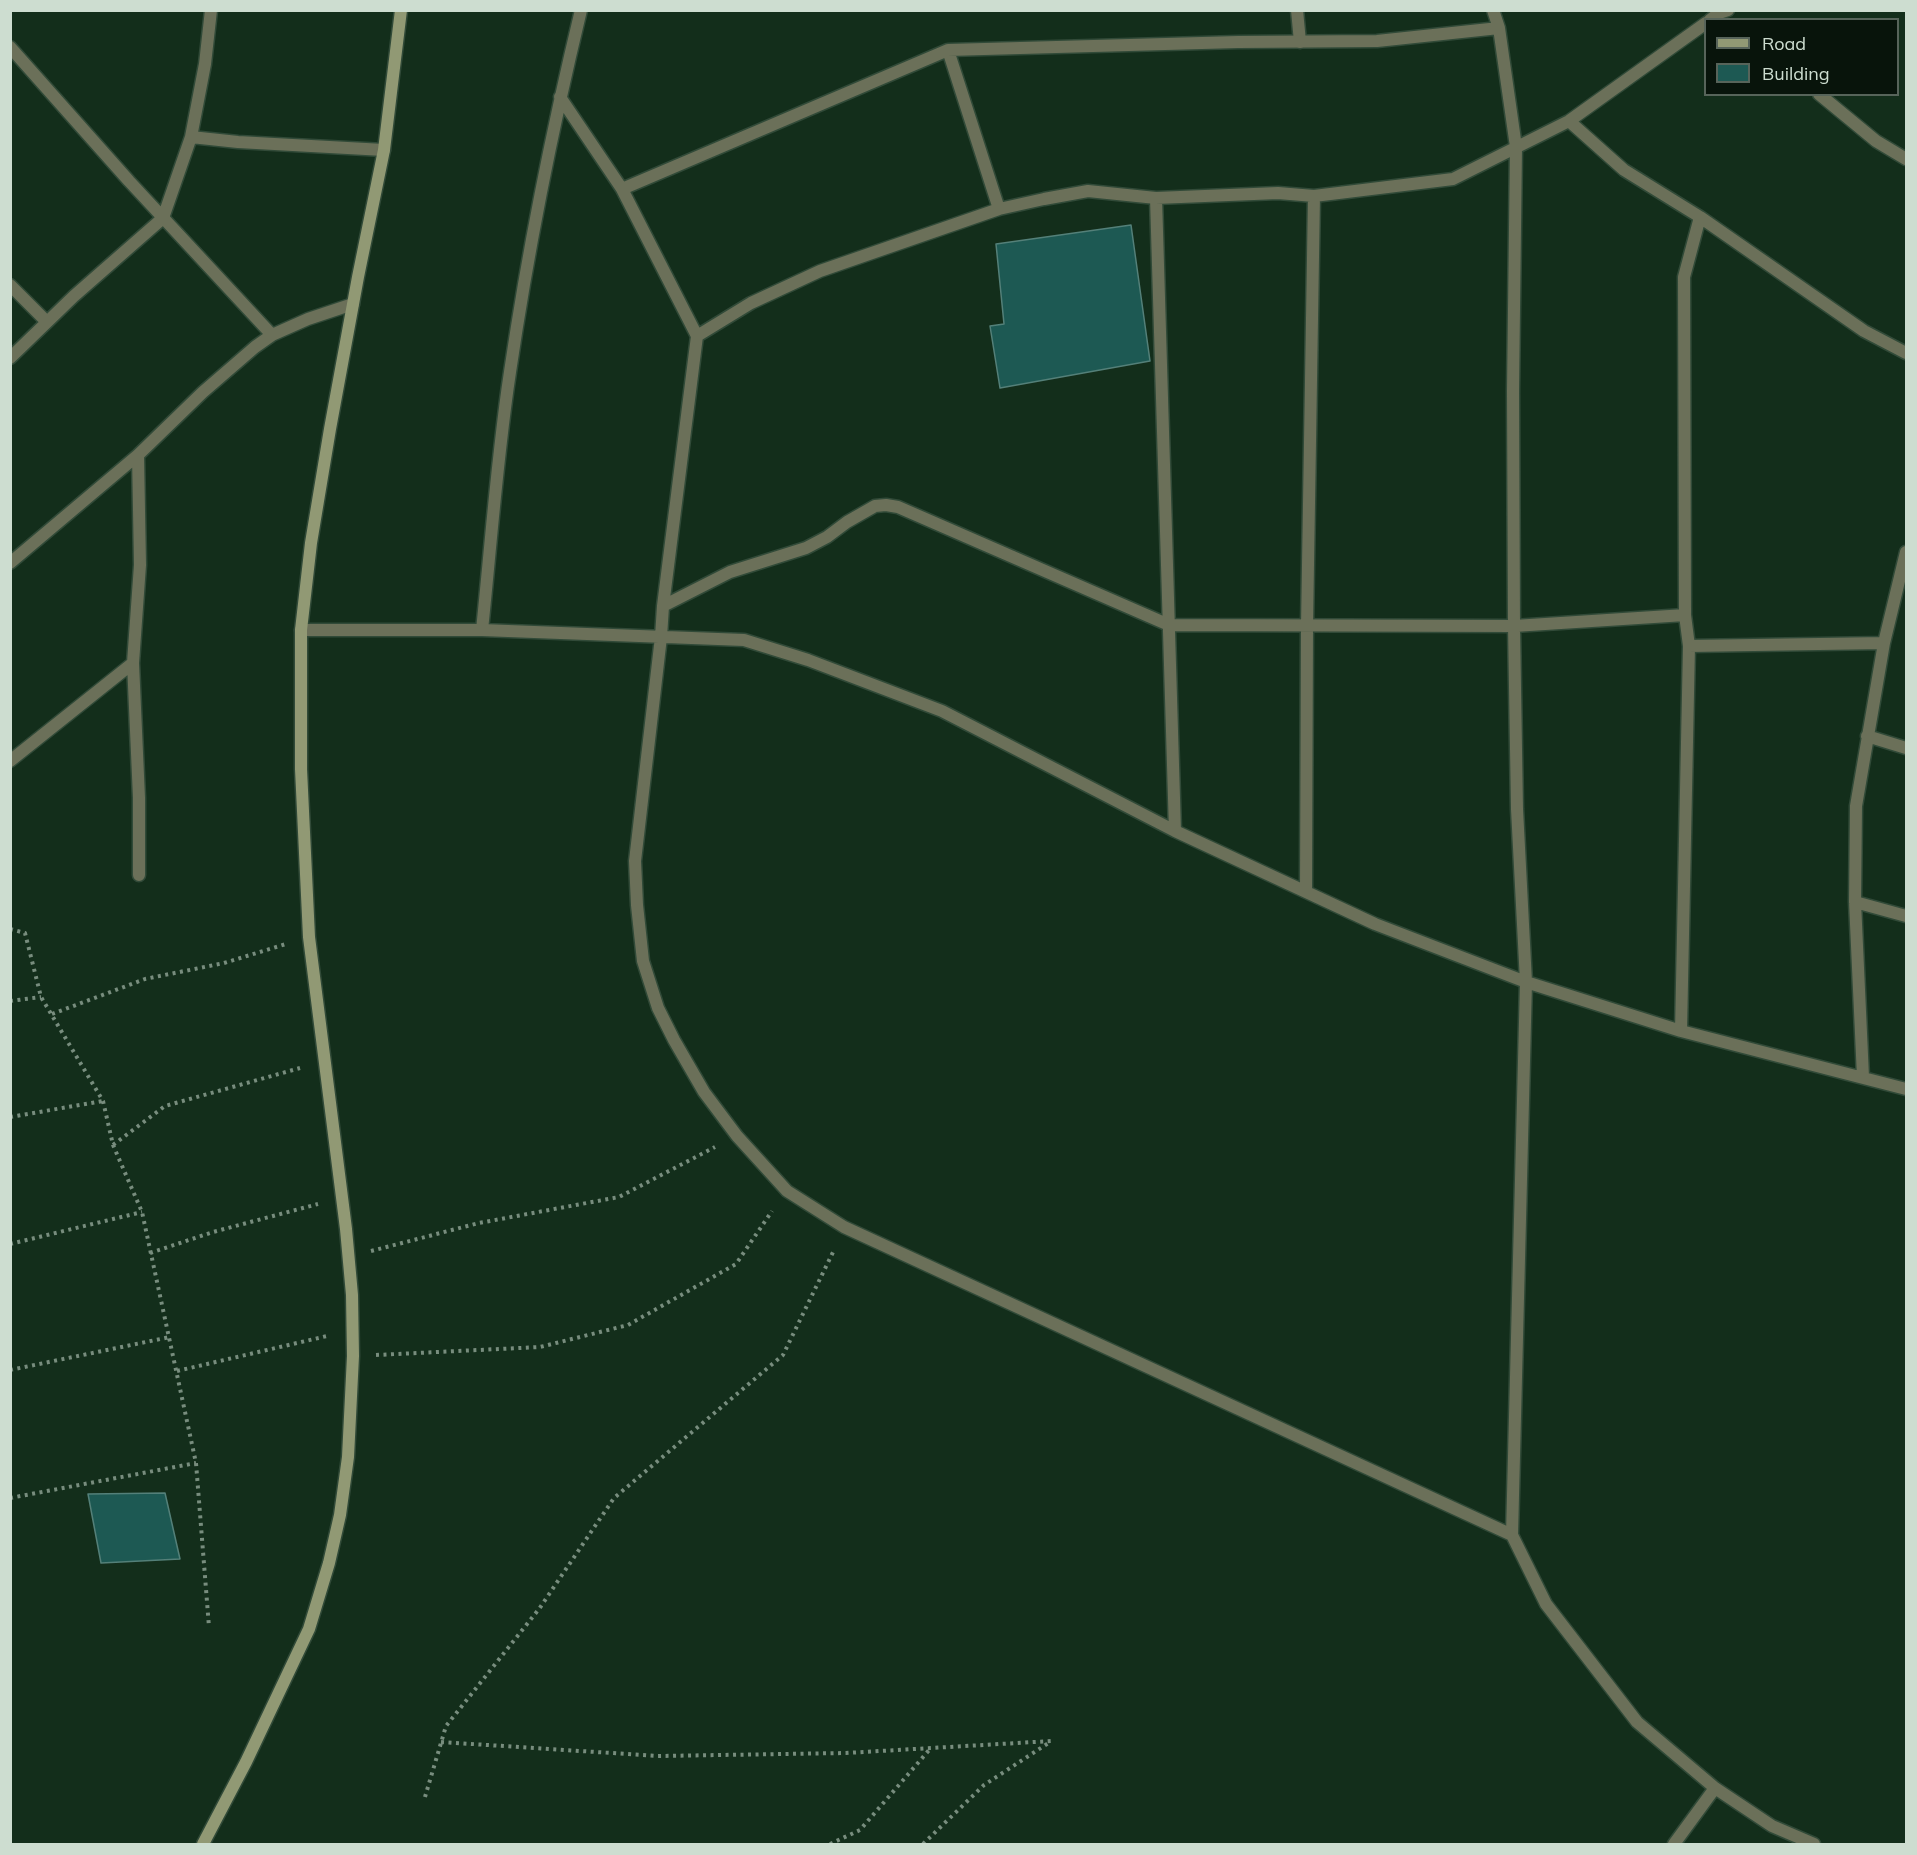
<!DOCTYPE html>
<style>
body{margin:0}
#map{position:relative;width:1917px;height:1855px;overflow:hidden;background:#132e1b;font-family:Mulish,sans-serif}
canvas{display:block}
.frame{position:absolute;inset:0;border:12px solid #cdddd0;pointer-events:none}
.legend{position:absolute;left:1704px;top:18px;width:195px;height:78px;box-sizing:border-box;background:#08140b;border:2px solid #57645a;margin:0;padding:8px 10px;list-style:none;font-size:18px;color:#cdddd0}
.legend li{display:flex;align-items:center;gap:12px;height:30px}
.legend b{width:30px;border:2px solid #57645a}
</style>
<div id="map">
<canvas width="1917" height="1855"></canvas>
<div class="frame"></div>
<ul class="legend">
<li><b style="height:8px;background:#919974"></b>Road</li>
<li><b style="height:16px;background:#1d5953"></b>Building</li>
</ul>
</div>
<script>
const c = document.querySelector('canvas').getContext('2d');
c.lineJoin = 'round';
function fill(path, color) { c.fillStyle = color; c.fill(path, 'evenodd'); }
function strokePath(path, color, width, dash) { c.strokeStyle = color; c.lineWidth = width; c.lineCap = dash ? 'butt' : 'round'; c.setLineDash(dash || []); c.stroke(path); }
const building = new Path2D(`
 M1131,225L1150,361L1000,388L990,326L1004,324L996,244Z
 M165,1493L180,1559L101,1563L88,1494Z`);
const path = new Path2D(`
 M10,929L25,933L41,997L103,1101L113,1145L142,1212L196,1463L209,1627
 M10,1001L41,997
 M52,1014L145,979L224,963L286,944
 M10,1117L103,1101
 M113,1145L165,1106L300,1068
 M10,1244L142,1212
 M371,1251L479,1223L619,1197L715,1147
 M150,1253L213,1232L318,1204
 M376,1355L540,1347L628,1325L736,1264L772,1211
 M10,1370L170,1337
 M177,1371L327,1336
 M10,1498L196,1463
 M441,1742L658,1756L846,1753L1051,1741
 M425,1797L446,1726L539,1609L614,1498L783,1355L834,1250
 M830,1844L860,1830L930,1749
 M923,1844L984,1785L1050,1742`);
const lane = new Path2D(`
 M1297,10L1300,42`);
const street = new Path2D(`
 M1493,10L1499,28L1516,147L1513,391L1514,626L1517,809L1526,982L1512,1535
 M1710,20L1719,13L1728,10
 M10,47L129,181L272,335
 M948,50L999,209
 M1819,94L1876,141L1906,159
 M560,97L622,189L697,336L663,606L661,637L635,861L637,905L643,961L658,1008L674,1040L704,1092L737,1136L787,1191L844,1227L1512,1535L1546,1604L1637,1722L1715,1788L1772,1826L1814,1844
 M1569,121L1624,170L1700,217L1864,331L1906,353
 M191,137L238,142L384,150
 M622,189L948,50L1238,42L1377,41L1499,28
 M1156,198L1175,831
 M10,285L47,322
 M697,336L751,303L820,271L999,209L1044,199L1088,191L1156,198L1278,193L1314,196L1453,179L1569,121L1706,23
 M10,358L74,296L163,218L191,137L205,64L211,10
 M138,455L140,565L133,663L139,798V875
 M10,563L138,455L203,392L255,347L272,335L308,319L353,304
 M663,606L730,572L806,548L827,537L847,522L875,506L886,505L898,507L1169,625L1514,626L1685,615
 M301,630H482L744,640L808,660L942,711L1175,831L1375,924L1526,982L1681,1031L1906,1089
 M482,630C491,544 497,457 510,372C528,250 552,130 581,10
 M1689,646L1884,643
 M1867,736L1906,748
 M10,761L133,663
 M1306,891L1307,626L1314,196
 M1855,902L1906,916
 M1681,1031L1689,646L1685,615L1684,277L1700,217
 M1863,1077L1855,902L1856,806L1884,643L1906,552
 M1674,1844L1715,1788`);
const secondary = new Path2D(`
 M203,1844L246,1762L309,1629L329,1563L340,1515L348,1457L353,1356L352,1295L346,1229L309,937L301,769V630L311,543L330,429L358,277L384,150L401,10`);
fill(building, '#1d5953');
strokePath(building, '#548079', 1.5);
strokePath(lane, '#314a38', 15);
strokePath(street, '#314a38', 15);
strokePath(secondary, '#314a38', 15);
strokePath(path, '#788d7e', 4, [3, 4.5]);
strokePath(lane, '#6b7059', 12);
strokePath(street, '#6b7059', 12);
strokePath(secondary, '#919974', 12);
</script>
